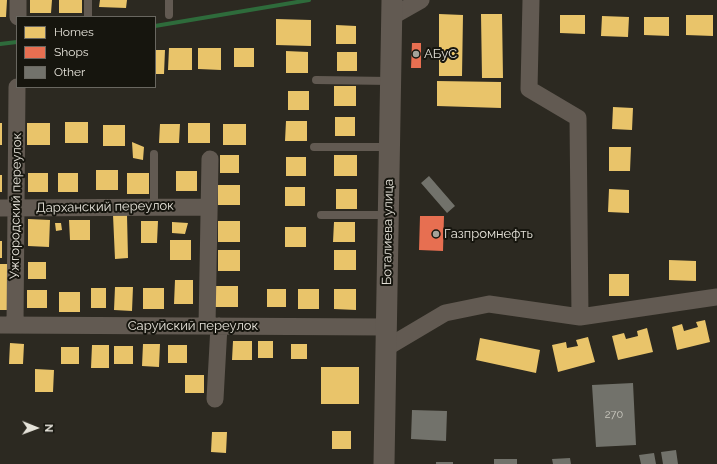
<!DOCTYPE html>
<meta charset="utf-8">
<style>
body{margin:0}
#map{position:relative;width:717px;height:464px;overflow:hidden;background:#2c2921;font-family:Raleway,sans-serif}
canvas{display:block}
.legend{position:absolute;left:16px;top:16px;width:140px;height:72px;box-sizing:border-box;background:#16150e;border:1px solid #696760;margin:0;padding:5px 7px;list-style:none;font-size:12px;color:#e6e3da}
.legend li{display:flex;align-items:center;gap:8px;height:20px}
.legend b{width:20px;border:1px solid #696760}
.north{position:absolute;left:16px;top:408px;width:40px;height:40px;-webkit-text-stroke:3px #16150e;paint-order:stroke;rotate:91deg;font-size:11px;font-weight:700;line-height:16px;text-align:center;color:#e6e3da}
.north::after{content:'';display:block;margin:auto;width:14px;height:18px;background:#e6e3da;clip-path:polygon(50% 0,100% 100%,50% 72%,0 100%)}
</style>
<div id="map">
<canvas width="717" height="464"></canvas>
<ul class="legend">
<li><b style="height:11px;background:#e9c46a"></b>Homes</li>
<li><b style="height:11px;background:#e76f51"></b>Shops</li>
<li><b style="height:11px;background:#72726b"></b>Other</li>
</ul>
<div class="north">N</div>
</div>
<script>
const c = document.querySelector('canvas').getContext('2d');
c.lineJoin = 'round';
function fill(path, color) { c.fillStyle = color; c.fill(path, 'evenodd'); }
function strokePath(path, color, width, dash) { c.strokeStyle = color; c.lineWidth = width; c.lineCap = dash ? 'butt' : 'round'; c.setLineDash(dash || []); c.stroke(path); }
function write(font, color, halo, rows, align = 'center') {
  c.font = font + ' Raleway,sans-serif'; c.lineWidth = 4; c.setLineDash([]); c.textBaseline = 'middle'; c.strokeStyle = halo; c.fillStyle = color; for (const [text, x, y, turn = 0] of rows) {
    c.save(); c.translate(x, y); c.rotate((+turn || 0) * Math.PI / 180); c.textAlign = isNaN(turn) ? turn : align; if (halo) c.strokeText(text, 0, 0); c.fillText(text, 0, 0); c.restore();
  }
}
const homes = new Path2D(`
 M0,0H7L6,17H0Z
 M30,0H52L51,13H30Z
 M59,0H82V13H59Z
 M100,0H127L126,8L99,7Z
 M439,14L463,15L462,76H439Z
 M481,14H502L503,78H482Z
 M560,15H585V34L560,33Z
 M686,15H713V36L686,35Z
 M602,16L629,17L628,37L601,36Z
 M644,17H669V36L644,35Z
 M276,19L311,20V46L276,45Z
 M336,25L356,26V44H336Z
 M169,48H192V70H168Z
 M198,48H221V70L198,69Z
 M234,48H254V67H234Z
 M155,50H165L164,74H155Z
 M286,51L308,52V73H286Z
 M337,52H357V71H337Z
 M437,81L501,82V108L437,106Z
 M334,86H356V106H334Z
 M288,91H309V110H288Z
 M613,107L633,108L632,130L612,129Z
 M335,117H355V136H335Z
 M286,121H307V141H285Z
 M65,122H88V143H65Z
 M0,123H2V145H0Z
 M27,123H50V145H27Z
 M188,123H210V143H188Z
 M160,124H180L179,143H159Z
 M223,124H246V145H223Z
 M103,125H125V146H103Z
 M132,142L144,147L143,160L133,158Z
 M609,147H631L630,171H609Z
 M220,155H239V173H220Z
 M334,155H357V176H334Z
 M286,157H306V176H286Z
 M96,170H118V190H96Z
 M176,171H197V191H176Z
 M28,173H48V192H28Z
 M58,173H78V192H58Z
 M127,173H149V194H127Z
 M0,175H2V192H0Z
 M218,185H240V205H218Z
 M285,187H305V206H285Z
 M336,189H357V209H336Z
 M609,189L629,190V213L608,212Z
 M113,215H127L128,258L115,259Z
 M28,219L50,220L49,247L28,246Z
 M69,220H90V240H70Z
 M141,221H158L157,243H141Z
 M218,221H240V242H218Z
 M172,222L188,223L185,234L172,233Z
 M334,222H355V242H333Z
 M55,223H61L62,230L56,231Z
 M285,227H306V247H285Z
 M170,240H191V260H170Z
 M0,241H2V258H0Z
 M218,250H240V271H218Z
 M334,250H356V270H334Z
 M669,260L696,261V281L669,280Z
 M28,262H46V279H28Z
 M0,264H8V310H0Z
 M609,274H629V296H609Z
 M175,280H193V304H174Z
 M215,286H238V307H215Z
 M115,287H133L132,311L114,310Z
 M91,288H106V308H91Z
 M143,288H164V309H143Z
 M267,289H286V307H267Z
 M298,289H319V309H298Z
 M334,289H356V310L334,309Z
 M27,290H47V308H27Z
 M59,292H80V312H59Z
 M705,320L710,342L677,350L672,327L682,324L684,331L698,327L696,322Z
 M647,328L653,352L618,360L612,336L624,333L626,339L638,336L637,331Z
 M588,337L595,362L558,372L552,345L566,342L567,348L578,346L576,340Z
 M480,338L540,350L536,373L476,360Z
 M233,341H252V360H232Z
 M258,341H273V358H258Z
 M10,343L24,344L23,364H9Z
 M143,344H160L159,367L142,366Z
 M291,344H307V359H291Z
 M92,345H109V368H91Z
 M168,345H187V363H168Z
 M114,346H133V364H114Z
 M61,347H79V364H61Z
 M321,367H359V404H321Z
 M35,369L54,370L53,392H35Z
 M185,375H204V393H185Z
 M332,431H351V449H332Z
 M212,432H227L226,453L211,452Z`);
const shops = new Path2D(`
 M412,43H421V68H411Z
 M420,216H444L443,251L419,250Z`);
const stream = new Path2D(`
 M155,26L309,0
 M0,44L17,42`);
const building = new Path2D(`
 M429,176L455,206L447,213L421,183Z
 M633,383L636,445L596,447L592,385Z
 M412,410L447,411L446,441L411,439Z
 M676,450L678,464H663L661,452Z
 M654,453L656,464H641L639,455Z
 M570,458L571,464H553L552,459Z
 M494,459H517V464H494Z
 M436,462H453V464H436Z`);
const service = new Path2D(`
 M88,0V17
 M169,15V0
 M316,80L390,81
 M314,147H389
 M154,154V207
 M321,215H388`);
const minor = new Path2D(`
 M531,0L529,89L578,118L580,317L717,297
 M18,17V0
 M391,17L421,0
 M0,208L209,207
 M0,325L386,327
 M15,325L17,87
 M207,326L210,159
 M386,348L445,313L489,304L580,317
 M215,399L219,326`);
const tertiary = new Path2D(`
 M384,464L392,0`);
const markers = [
 [416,54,4,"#a5a299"],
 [436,234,4,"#a5a299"]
];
const numberNames = [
 ["270",614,415]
];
const poiNames = [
 ["АБуС",424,54],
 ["Газпромнефть",444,234]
];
const streetNames = [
 ["Ужгородский переулок",16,206,-89],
 ["Дарханский переулок",105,207,-1],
 ["Боталиева улица",388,232,-89],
 ["Саруйский переулок",193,326]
];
fill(homes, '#e9c46a');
fill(shops, '#e76f51');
strokePath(stream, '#2e6b3b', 4);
fill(building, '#72726b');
strokePath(service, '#625a52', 8);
strokePath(minor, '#625a52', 17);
strokePath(tertiary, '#625a52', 21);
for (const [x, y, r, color] of markers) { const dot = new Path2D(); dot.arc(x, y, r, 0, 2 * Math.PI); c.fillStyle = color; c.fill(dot); strokePath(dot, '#16150e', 1.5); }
write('11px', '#c9c7be', null, numberNames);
write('13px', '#e6e3da', '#16150e', poiNames, 'left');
write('13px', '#e6e3da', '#16150e', streetNames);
</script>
